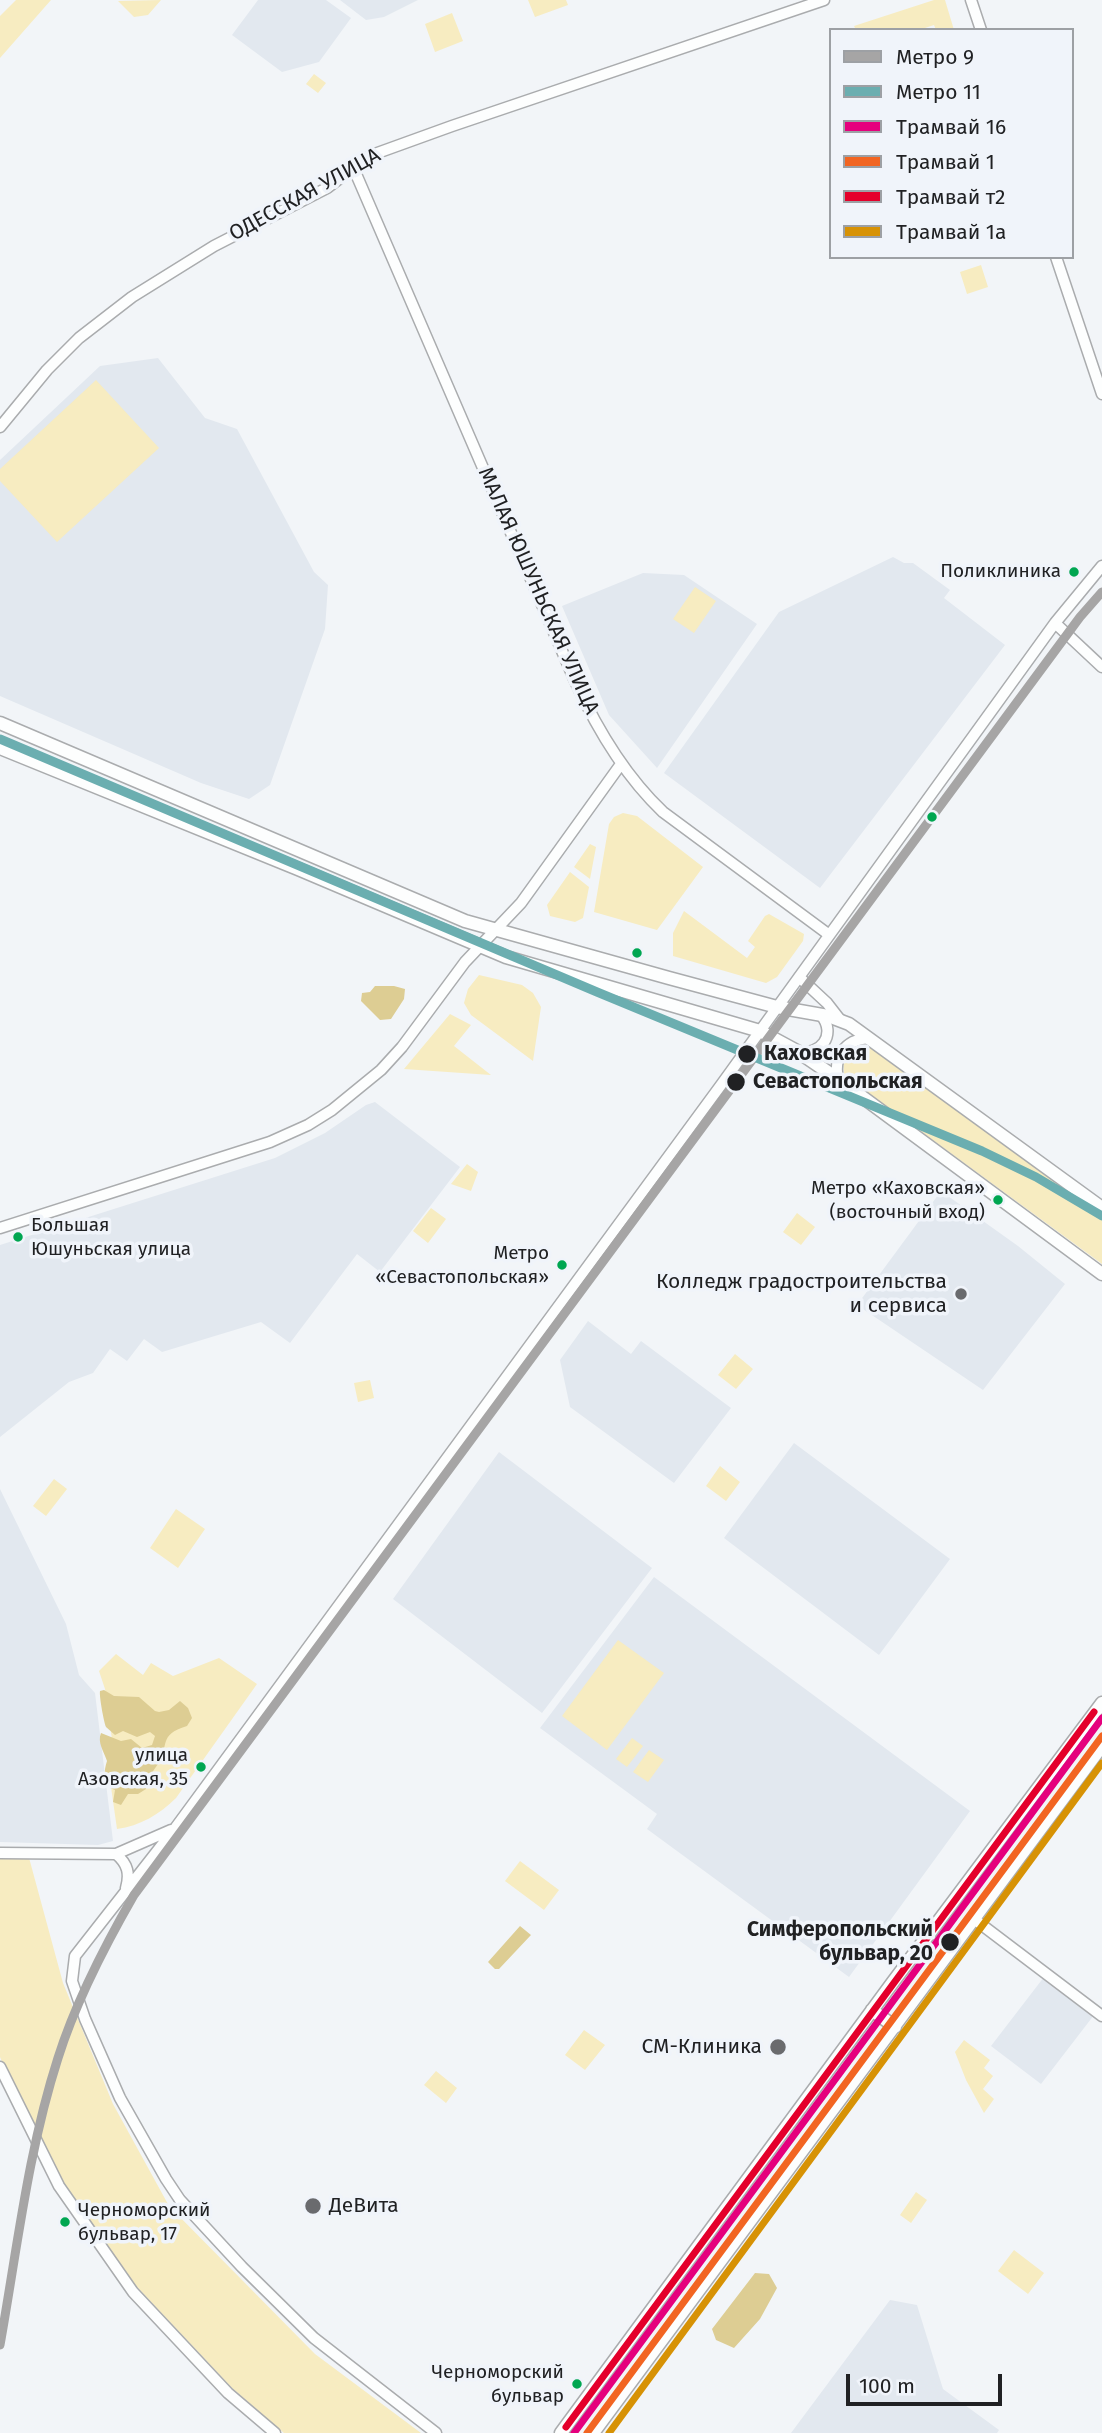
<!DOCTYPE html>
<meta charset="utf-8">
<style>
body{margin:0}
#map{position:relative;width:1102px;height:2433px;overflow:hidden;background:#f2f5f8;font-family:"Fira Sans",sans-serif}
canvas{display:block}
.legend{position:absolute;left:829px;top:28px;width:245px;height:231px;box-sizing:border-box;background:#f0f4fa;border:2px solid #9da0a4;margin:0;padding:9px 12px;list-style:none;font-size:21px;color:#202123}
.legend li{display:flex;align-items:center;gap:14px;height:35px}
.legend b{width:35px;border:2px solid #9da0a4}
.scale{position:absolute;left:846px;top:2374px;width:156px;height:32px;box-sizing:border-box;border:4px solid #202123;border-top:0;padding-left:9px;font-size:21px;line-height:24px;white-space:nowrap;color:#202123;-webkit-text-stroke:5px #f0f4fa;paint-order:stroke}
</style>
<div id="map">
<canvas width="1102" height="2433"></canvas>
<ul class="legend">
<li><b style="height:9px;background:#a6a5a5"></b>Метро 9</li>
<li><b style="height:9px;background:#6baeb0"></b>Метро 11</li>
<li><b style="height:9px;background:#e5007d"></b>Трамвай 16</li>
<li><b style="height:9px;background:#f26522"></b>Трамвай 1</li>
<li><b style="height:9px;background:#e4002b"></b>Трамвай т2</li>
<li><b style="height:9px;background:#d79205"></b>Трамвай 1а</li>
</ul>
<div class="scale">100 m</div>
</div>
<script>
const c = document.querySelector('canvas').getContext('2d');
c.lineJoin = 'round';
function fill(path, color) { c.fillStyle = color; c.fill(path, 'evenodd'); }
function strokePath(path, color, width, dash) { c.strokeStyle = color; c.lineWidth = width; c.lineCap = dash ? 'butt' : 'round'; c.setLineDash(dash || []); c.stroke(path); }
function write(font, color, halo, rows, align = 'center') {
  c.font = font + ' "Fira Sans",sans-serif'; c.lineWidth = 7; c.setLineDash([]); c.textBaseline = 'middle'; c.strokeStyle = halo; c.fillStyle = color; for (const [text, x, y, turn = 0] of rows) {
    c.save(); c.translate(x, y); c.rotate((+turn || 0) * Math.PI / 180); c.textAlign = isNaN(turn) ? turn : align; if (halo) c.strokeText(text, 0, 0); c.fillText(text, 0, 0); c.restore();
  }
}
const built = new Path2D(`
 M258,0H326L351,18L319,62L282,72L232,35Z
 M340,0H418L384,17L366,20Z
 M158,358L205,418L237,429L314,572L328,585L325,629L270,785L249,799L201,783L0,696V460L100,366Z
 M893,557L904,563H913L950,590L944,598L1005,645L820,888L664,773L779,612Z
 M643,573L684,575L757,624L657,768L609,715L562,606Z
 M375,1102L460,1167L380,1272L357,1254L290,1343L261,1322L162,1352L144,1339L127,1361L110,1349L93,1373L69,1382L0,1437V1245L275,1158L325,1133L366,1105Z
 M941,1191L1018,1246L1065,1284L983,1390L857,1305Z
 M588,1321L631,1354L641,1341L731,1408L674,1483L570,1407L560,1360Z
 M794,1443L950,1559L879,1655L724,1538Z
 M499,1452L652,1568L542,1713L393,1599Z
 M0,1489L66,1624L79,1675L95,1693L113,1841L98,1845L0,1842Z
 M654,1577L970,1811L849,1977L647,1829L657,1814L540,1728Z
 M1044,1977L1094,2015L1041,2084L991,2046Z
 M890,2300L917,2305L943,2389L999,2430L997,2433H791Z`);
const green = new Path2D(`
 M16,0H51L0,58V16Z
 M161,0L148,15L134,17L118,1Z
 M528,0H566L568,5L535,17Z
 M934,0H945L954,30H936L934,25L919,30H856L854,26Z
 M452,13L463,41L435,52L425,24Z
 M314,74L326,83L318,93L306,84Z
 M981,265L988,287L967,294L960,272Z
 M96,380L159,448L57,542L0,481V469Z
 M695,587L716,601L694,633L673,619Z
 M623,813L637,816L703,867L657,930L594,912L609,824L614,817Z
 M590,844L596,847L590,879L574,867Z
 M570,872L589,887L583,918L575,922L550,916L547,905Z
 M684,911L747,958L755,947L748,941L765,916L769,914L804,934L803,941L777,977L766,983L673,956V933Z
 M479,975L522,985L533,993L541,1007L533,1061L471,1015L464,1003L468,989Z
 M450,1014L471,1025L454,1046L491,1075L404,1069Z
 M868,1041L1102,1214V1264L844,1075L843,1059L853,1045Z
 M467,1164L478,1172L471,1191L451,1184Z
 M431,1208L446,1219L428,1243L413,1231Z
 M797,1213L815,1227L801,1245L783,1232Z
 M735,1354L753,1369L736,1389L718,1375Z
 M370,1380L374,1398L358,1402L354,1383Z
 M720,1466L740,1482L726,1501L706,1486Z
 M54,1479L67,1489L46,1516L33,1506Z
 M176,1509L205,1529L178,1568L150,1548Z
 M618,1640L664,1673L607,1750L562,1716Z
 M116,1654L143,1675L151,1663L173,1676L219,1658L257,1684L176,1798C160,1814 140,1826 117,1829L108,1766L115,1761L105,1689L99,1671Z
 M632,1738L643,1746L627,1767L616,1759Z
 M649,1750L664,1760L648,1782L633,1772Z
 M28,1854L63,1983L113,2104L169,2206L315,2354L421,2433H284L232,2388L137,2287L63,2183L6,2071L0,2057V1857Z
 M520,1861L559,1890L544,1910L505,1881Z
 M584,2030L605,2045L585,2070L565,2055Z
 M964,2040L990,2060L984,2068L993,2076L983,2089L994,2099L984,2113L966,2080L955,2052Z
 M436,2071L457,2088L446,2103L424,2085Z
 M916,2192L927,2200L911,2223L900,2215Z
 M1014,2250L1044,2273L1028,2294L998,2271Z`);
const forest = new Path2D(`
 M375,986H394L405,989L404,999L391,1019L380,1020L361,1001L362,993L370,992Z
 M104,1690L114,1696L139,1697L155,1711L159,1712L169,1710L180,1701L188,1708L192,1718L187,1726C157,1735 170,1746 158,1764C151,1774 148,1777 146,1789L138,1794H128L121,1805L113,1802L115,1790L110,1788C103,1780 104,1770 107,1761C104,1752 97,1742 101,1733L121,1741L131,1739L142,1748L152,1745L155,1736L150,1732L137,1737L123,1731L115,1735C112,1732 109,1730 106,1727C104,1722 99,1696 100,1691Z
 M520,1926L531,1935L499,1969H495L488,1962Z
 M755,2273L769,2274L777,2288L760,2319L734,2348L716,2340L712,2329Z`);
const minor = new Path2D(`
 M971,0L981,30
 M353,167L575,681C597,729 624,775 663,812L828,934
 M1056,257L1102,394
 M0,427L47,370L79,338L132,297L214,246L327,188L369,156L452,126L824,0
 M1055,623L1102,667
 M799,977L827,1003L841,1021
 M797,1051C821,1057 837,1034 821,1015
 M838,1079C833,1057 845,1040 868,1038
 M0,1228L270,1142L308,1125L332,1110L381,1070L402,1047L465,962L521,903L621,764
 M0,1853L116,1854L171,1830
 M116,1854C128,1864 130,1874 126,1888
 M974,1919L1102,2016
 M0,2067L59,2186L133,2292L228,2393L275,2433
 M436,2433L314,2338L242,2267L180,2200L166,2179L120,2098L85,2019L72,1981L75,1956L176,1827L721,1085L1055,623L1102,566`);
const major = new Path2D(`
 M0,723L465,921L669,978L777,1007L828,1016L849,1024L1102,1208
 M0,748L298,869L506,957L760,1031L797,1051L838,1079L1102,1274
 M872,2010L895,2027
 M561,2433L893,1982L1102,1703
 M593,2433L1102,1746`);
const tram1 = new Path2D(`
 M574,2433L1102,1718`);
const tram2 = new Path2D(`
 M587,2433L1102,1736`);
const tram3 = new Path2D(`
 M566,2427L1094,1712`);
const tram4 = new Path2D(`
 M609,2433L1102,1763`);
const metro1 = new Path2D(`
 M0,2345C17,2250 28,2151 58,2058C76,2001 104,1947 134,1895L1080,617L1102,592`);
const metro2 = new Path2D(`
 M0,739L597,992L982,1151L1036,1177L1102,1216`);
const markers = [
 [1074,572,6,"#00a651"],
 [932,817,6,"#00a651"],
 [637,953,6,"#00a651"],
 [747,1054,10,"#202123"],
 [736,1082,10,"#202123"],
 [998,1200,6,"#00a651"],
 [18,1237,6,"#00a651"],
 [562,1265,6,"#00a651"],
 [961,1294,7,"#6a6b6e"],
 [201,1767,6,"#00a651"],
 [950,1942,10,"#202123"],
 [778,2047,9,"#6a6b6e"],
 [313,2206,9,"#6a6b6e"],
 [65,2222,6,"#00a651"],
 [577,2384,6,"#00a651"]
];
const busNames = [
 ["Поликлиника",1061,572],
 ["Метро «Каховская»",985,1189],
 ["(восточный вход)",985,1213],
 ["Большая",31,1226,"left"],
 ["Юшуньская улица",31,1250,"left"],
 ["Метро",549,1254],
 ["«Севастопольская»",549,1278],
 ["улица",188,1756],
 ["Азовская, 35",188,1780],
 ["Черноморский",78,2211,"left"],
 ["бульвар, 17",78,2235,"left"],
 ["Черноморский",564,2373],
 ["бульвар",564,2397]
];
const streetNames = [
 ["ОДЕССКАЯ УЛИЦА",305,195,-29],
 ["МАЛАЯ ЮШУНЬСКАЯ УЛИЦА",538,591,66]
];
const stopNames = [
 ["Каховская",764,1054],
 ["Севастопольская",753,1082],
 ["Симферопольский",933,1930,"right"],
 ["бульвар, 20",933,1954,"right"]
];
const poiNames = [
 ["Колледж градостроительства",947,1282],
 ["и сервиса",947,1306],
 ["СМ-Клиника",762,2047],
 ["ДеВита",329,2206,"left"]
];
fill(built, '#e2e8ef');
fill(green, '#f7ecc1');
fill(forest, '#ddcd93');
strokePath(minor, '#aaacae', 13);
strokePath(major, '#aaacae', 15);
strokePath(minor, '#fdfefe', 10);
strokePath(major, '#fdfefe', 12);
strokePath(tram1, '#e5007d', 7);
strokePath(tram2, '#f26522', 7);
strokePath(tram3, '#e4002b', 7);
strokePath(tram4, '#d79205', 7);
strokePath(metro1, '#a6a5a5', 9);
strokePath(metro2, '#6baeb0', 9);
for (const [x, y, r, color] of markers) { const dot = new Path2D(); dot.arc(x, y, r, 0, 2 * Math.PI); c.fillStyle = color; c.fill(dot); strokePath(dot, '#f0f4fa', 2.5); }
write('19px', '#202123', '#f0f4fa', busNames, 'right');
write('21px', '#202123', '#f0f4fa', streetNames);
write('bold 21px', '#202123', '#f0f4fa', stopNames, 'left');
write('21px', '#202123', '#f0f4fa', poiNames, 'right');
</script>
